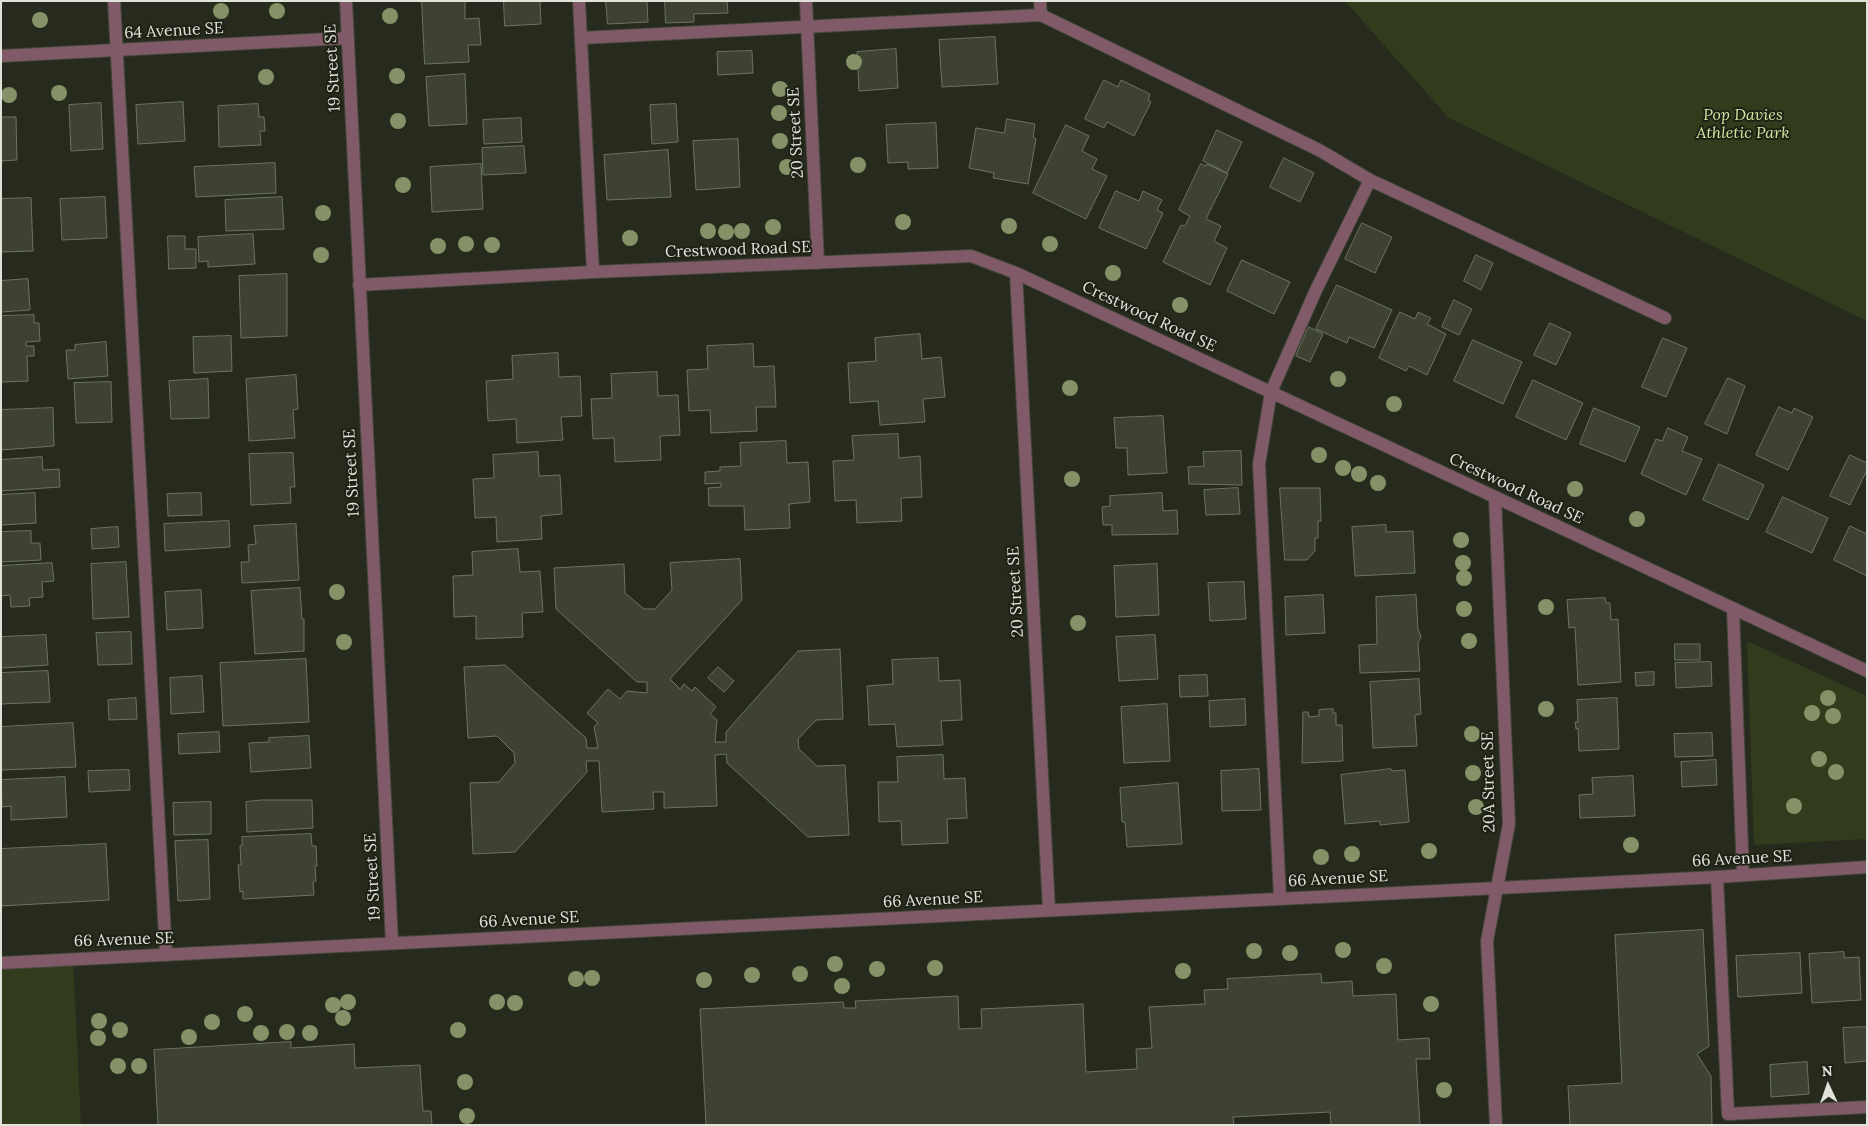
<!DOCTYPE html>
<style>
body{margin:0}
#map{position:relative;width:1868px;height:1126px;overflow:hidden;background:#272b1d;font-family:Lora,serif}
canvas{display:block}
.frame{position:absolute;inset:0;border:2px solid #e0e3da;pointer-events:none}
.north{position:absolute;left:1803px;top:1061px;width:50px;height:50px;-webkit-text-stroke:4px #1e2214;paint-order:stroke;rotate:357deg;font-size:14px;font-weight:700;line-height:20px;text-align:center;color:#e0e3da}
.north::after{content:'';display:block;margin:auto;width:18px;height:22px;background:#e0e3da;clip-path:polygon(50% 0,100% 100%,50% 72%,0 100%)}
</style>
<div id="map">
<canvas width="1868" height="1126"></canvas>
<div class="frame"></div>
<div class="north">N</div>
</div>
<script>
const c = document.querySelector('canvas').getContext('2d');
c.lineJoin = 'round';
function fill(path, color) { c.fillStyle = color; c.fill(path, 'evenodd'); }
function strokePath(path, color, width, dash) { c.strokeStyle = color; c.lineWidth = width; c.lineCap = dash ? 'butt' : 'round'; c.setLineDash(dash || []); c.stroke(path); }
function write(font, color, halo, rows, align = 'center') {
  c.font = font + ' Lora,serif'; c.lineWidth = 4; c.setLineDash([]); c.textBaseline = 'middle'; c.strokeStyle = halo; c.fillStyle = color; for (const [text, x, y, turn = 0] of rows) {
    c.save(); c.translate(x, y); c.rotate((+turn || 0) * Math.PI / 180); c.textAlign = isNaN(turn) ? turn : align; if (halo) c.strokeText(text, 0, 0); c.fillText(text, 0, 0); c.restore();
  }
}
const green = new Path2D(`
 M1345,1H1867V321L1449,118Z
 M1747,641L1867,696V839L1754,845Z
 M73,959L81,1125H1V963Z`);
const building = new Path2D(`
 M422,1H465V19L479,18L481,45H468L469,62L425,64Z
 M504,1H540L541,24L505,26Z
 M606,1H647L648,22L608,24Z
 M665,1H727L728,13L694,14V22L666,23Z
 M995,37L998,84L942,87L939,40Z
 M896,49L898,88L859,91L857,52Z
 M752,51L753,73L718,75L717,52Z
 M465,74L467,124L429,126L426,77Z
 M1104,80L1118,87L1121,80L1150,94L1148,100L1151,102L1134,136L1107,122L1104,128L1085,119Z
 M183,102L185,141L138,144L136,105Z
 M101,103L103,149L71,151L69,105Z
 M258,104L259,117H264L265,131H260L261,145L219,147L218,106Z
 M676,104L678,142L652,144L650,105Z
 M1,117H16L17,160L1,161Z
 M521,118L522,142L484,144L483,120Z
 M1007,119L1035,124L1033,137L1036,139L1028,184L993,178L994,173L969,168L976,128L1004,133Z
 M936,123L938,168L908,169V162L888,163L886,125Z
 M1066,125L1089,136L1082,151L1097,159L1092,169L1107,176L1086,219L1033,193Z
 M1217,130L1242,142L1227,173L1203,161Z
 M738,139L740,187L696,190L693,141Z
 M524,146L526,173L483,175L482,148Z
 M668,150L671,197L607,200L604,155Z
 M1284,158L1314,173L1300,202L1270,187Z
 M275,163L276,193L196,197L194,167Z
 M481,164L483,209L432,212L430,167Z
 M1201,164L1206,166L1207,164L1228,174L1206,219L1221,226L1214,241L1227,248L1210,285L1163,262L1181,225L1185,226L1190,216L1179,210Z
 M1116,191L1139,201L1143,191L1162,200L1157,210L1163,213L1146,249L1099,228Z
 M105,197L107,238L62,240L60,199Z
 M282,197L284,229L226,231L225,200Z
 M31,198L33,251L1,252V199Z
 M1362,223L1392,237L1375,273L1345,259Z
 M253,234L255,264L208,267V261L199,262L198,237Z
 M168,236H185V249H196V268L169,269Z
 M1476,255L1493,263L1481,290L1464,281Z
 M1242,260L1290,282L1274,314L1227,291Z
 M287,274V336L241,338L239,276Z
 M28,279L30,310L1,312V281Z
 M1337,285L1392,310L1374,348L1349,337L1347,343L1316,329Z
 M1454,300L1472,309L1459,335L1442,327Z
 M1400,312L1415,319L1418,312L1431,318L1427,324L1446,334L1427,375L1409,366L1406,371L1379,358Z
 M34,315V323H39L40,341L26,342V346H34V356H27L28,381L1,382V316Z
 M1550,323L1571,333L1556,365L1534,355Z
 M1309,327L1323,334L1310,362L1296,356Z
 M920,334L922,359L941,357L945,397L923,399L925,422L880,425L878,401L850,403L848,363L876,361L875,338Z
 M231,336L232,371L194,373L193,337Z
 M1663,338L1687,348L1666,397L1642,387Z
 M1473,340L1522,362L1503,404L1454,381Z
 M106,342L108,376L68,379L66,350H75V345Z
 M753,344L754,367L774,366L776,407H756L757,431L711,433L710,410L689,411L687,370L708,369L707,346Z
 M558,353L559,377L580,376L582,416L561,417L563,440L517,443L516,419L488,421L486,381L513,379L512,356Z
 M657,372L658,396L678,395L680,435L660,436L661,460L615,462L614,438L593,439L591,399L612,398L611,374Z
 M296,375L298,409L293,410L295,438L249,441L246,379Z
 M1728,378L1745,386L1727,434L1705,424Z
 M208,379L209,418L171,419L169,381Z
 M1533,380L1583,403L1566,440L1516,417Z
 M111,382L112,422L76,423L74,383Z
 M1779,407L1792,413L1794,408L1813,417L1788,470L1756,455Z
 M53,408L54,446L1,450V410Z
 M1594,408L1640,427L1625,462L1580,444Z
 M1163,416L1167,473L1128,475L1127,448H1116L1114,418Z
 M1668,428L1688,437L1682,451L1702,459L1686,495L1641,474L1656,439L1662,441Z
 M898,434L899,458L920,456L922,497L901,498L902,521L857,523L856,500L835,501L833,461L854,460L852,436Z
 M786,441L787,463L808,462L810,502L789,504L790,528L745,530L744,506H709L708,488L721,487V483L705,484V472L720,471V467L741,466L740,443Z
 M1241,451L1242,485L1189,484L1188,467L1204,466L1203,452Z
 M538,452L539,476L560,475L562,514L541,516L542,539L497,542L496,517L475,518L473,479L494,478L493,455Z
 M293,453L295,487H290L291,503L251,505L249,454Z
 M1850,455L1867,463V470L1850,505L1830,496Z
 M42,457L43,470L59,469L60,487L1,491V460Z
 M1719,464L1764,485L1748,520L1703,500Z
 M1238,488L1240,514L1206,515L1204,490Z
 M1280,488H1320L1321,521H1318V538H1315V551L1307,560H1285Z
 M35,493L36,523L1,525V495Z
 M201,493L202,515L168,516L167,494Z
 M1162,493L1163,511L1177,510L1178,534L1112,535V525H1103L1102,507L1110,506V496Z
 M1783,497L1828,518L1812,553L1766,532Z
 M229,521L230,547L165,551L164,524Z
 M296,524L299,580L242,583L241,562H249L248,545L256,544L254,526Z
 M1386,525V532L1413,531L1415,573L1355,576L1352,527Z
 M1850,526L1867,534V576L1834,560Z
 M118,527L119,547L92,549L91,529Z
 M31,531V543H40L41,560L1,562V532Z
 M518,549L520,572L540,571L543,612L522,613L523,637L476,639V616L454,617L453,576L473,575L472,552Z
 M740,559L742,600L670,679L680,689L684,684L692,691L695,687L716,707L710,714L717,720L715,742H726V732L798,651L840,649L843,719L816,720L798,739L799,749L817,766L845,765L849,835L808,837L727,763L726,754L715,755L717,806L664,808V792H653L654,809L602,812L599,761H586L587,772L515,852L473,854L470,783L499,782L515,763L514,753L497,736L468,738L464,667L505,665L586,738L587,748H598L594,727L598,723L587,713L608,689L620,699L627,691L647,693V682H637L556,609L554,568L624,564L625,593L644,609H655L672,590L670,563Z
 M126,562L129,617L93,619L91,564Z
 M52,563L54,581L42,582L43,597L29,598L30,606L11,607L10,595L1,596V566Z
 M1157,564L1159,615L1116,617L1114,566Z
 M1244,582L1246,619L1210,621L1208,583Z
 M300,588L302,619H304V651L255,654L251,591Z
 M201,590L203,628L167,630L165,592Z
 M1323,595L1325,633L1286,635L1285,597Z
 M1416,595L1418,629L1421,637L1418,643L1420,671L1360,673L1359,645L1377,644L1376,597Z
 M1605,598L1606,603H1610L1611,620L1618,619L1621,682L1578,685L1575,627L1569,628L1567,600Z
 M131,632L132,664L98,665L96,633Z
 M46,635L48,665L1,668V637Z
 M1155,635L1158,679L1119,681L1116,637Z
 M1675,644H1700V660H1675Z
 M938,658L939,681L960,680L962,720L941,721L943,745L897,747L895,724L869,725L867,686L893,684L892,660Z
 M306,659L309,722L223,726L220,663Z
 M1711,662L1712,686L1676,688L1675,663Z
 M718,667L734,681L724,692L708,678Z
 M48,671L50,702L1,704V673Z
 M1654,672V685L1636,686L1635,673Z
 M1207,675L1208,696L1180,697L1179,676Z
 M202,676L204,712L171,714L170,678Z
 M1419,679L1421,714L1415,715L1417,746L1373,748L1370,682Z
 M136,698L137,719L109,720L108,700Z
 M1617,698L1619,749L1579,751L1578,728L1576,729L1575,722H1578L1577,700Z
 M1245,699L1246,725L1210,727L1209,701Z
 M1167,704L1170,761L1124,763L1121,707Z
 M1333,709V713H1336V725H1342L1343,761L1302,763L1303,712H1308L1309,717L1319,716V710Z
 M73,723L76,767L1,770V727Z
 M219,732L220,752L179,754L178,734Z
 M1712,733L1713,756L1675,757L1674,734Z
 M309,736L311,768L251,772L249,743L269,742V738Z
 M943,755L944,779L965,778L967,818L947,819L948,843L902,845L901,821L879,822L878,782H898L897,757Z
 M1716,760L1717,785L1682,787L1681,762Z
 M1259,769L1261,810L1222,811L1221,771Z
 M1391,769L1392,771L1405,770L1409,822L1380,825V821L1345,824L1341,775Z
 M129,770L130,790L89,792L88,771Z
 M1633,776L1635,816L1580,818L1579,795L1593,794L1592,778Z
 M65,777L67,817L11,820V806L2,807L1,780Z
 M1178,783L1182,844L1127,847L1125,822H1122L1120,788Z
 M262,800H312L313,828L247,832L246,802Z
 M211,802V834L174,835L173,803Z
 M311,834L312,846H316L317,866H315L316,881L313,882L314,895L243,899V891L240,892L238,865H241L240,846L242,845V837Z
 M208,840L210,899L178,901L175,841Z
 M106,844L109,900L1,906V849Z
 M1703,930L1709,1046L1697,1054L1711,1076L1712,1125H1570L1568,1086L1622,1083L1615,935Z
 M1844,952V958L1859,957L1861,1000L1812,1003L1809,954Z
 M1800,953L1802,993L1738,997L1736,956Z
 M1321,974L1322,983L1352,981L1353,996L1396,994L1398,1040L1429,1038L1430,1059H1416L1420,1125H1331L1330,1112L1233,1117L1234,1125H706L700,1009L843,1002L844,1008H856L855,1001L958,996L959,1029L982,1028L981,1009L1083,1004L1086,1072L1137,1069L1136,1049L1152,1048L1149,1007L1205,1004L1204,990L1228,989L1227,979Z
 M1867,1027V1061L1845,1063L1843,1028Z
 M291,1042V1048L354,1044L355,1068L420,1065L423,1111H431L432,1125H158L154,1050Z
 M1807,1062L1809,1094L1771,1097L1770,1065Z`);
const lane = new Path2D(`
 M114,1L166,955
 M579,1L593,272
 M1040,1L1041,15
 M581,38L1041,15L1319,150L1370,180L1665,318
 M1733,609L1743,875
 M1717,877L1728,1114L1867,1107
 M1280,898L1259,464L1271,392L1316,290L1370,180`);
const street = new Path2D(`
 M346,1L392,943
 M806,1L818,263
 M1,56L348,38
 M1016,273L1049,910
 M359,285L593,272L971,256L1016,273L1867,671
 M1495,498L1509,824L1487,941L1496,1125
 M1,963L1717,877L1867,867`);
const trees = [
 [221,11],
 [277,11],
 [390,16],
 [40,20],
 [854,62],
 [397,76],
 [266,77],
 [780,89],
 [59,93],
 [9,95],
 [779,113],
 [398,121],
 [780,141],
 [858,165],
 [787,167],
 [403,185],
 [323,213],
 [903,222],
 [1009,226],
 [773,227],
 [708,231],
 [742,231],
 [726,232],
 [630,238],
 [466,244],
 [1050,244],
 [492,245],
 [438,246],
 [321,255],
 [1113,273],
 [1180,305],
 [1338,379],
 [1070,388],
 [1394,404],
 [1319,455],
 [1343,468],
 [1359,474],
 [1072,479],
 [1378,483],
 [1575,489],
 [1637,519],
 [1461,540],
 [1463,563],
 [1464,578],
 [337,592],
 [1546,607],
 [1464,609],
 [1078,623],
 [1469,641],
 [344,642],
 [1828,698],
 [1546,709],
 [1812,713],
 [1833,716],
 [1472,734],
 [1819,759],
 [1836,772],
 [1473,773],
 [1794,806],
 [1476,807],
 [1631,845],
 [1429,851],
 [1352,854],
 [1321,857],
 [1343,950],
 [1254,951],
 [1290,953],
 [835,964],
 [1384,966],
 [935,968],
 [877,969],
 [1183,971],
 [800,974],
 [752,975],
 [592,978],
 [576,979],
 [704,980],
 [842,986],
 [348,1002],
 [497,1002],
 [515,1003],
 [1431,1004],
 [333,1005],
 [245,1014],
 [343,1018],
 [99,1021],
 [212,1022],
 [120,1030],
 [458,1030],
 [287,1032],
 [261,1033],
 [310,1033],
 [189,1037],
 [98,1038],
 [118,1066],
 [139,1066],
 [465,1082],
 [1444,1090],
 [467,1116]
];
const streetNames = [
 ["64 Avenue SE",174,31,-3],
 ["19 Street SE",333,68,-93],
 ["20 Street SE",796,133,-93],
 ["Crestwood Road SE",738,250,-2],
 ["Crestwood Road SE",1149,317,25],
 ["19 Street SE",352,473,-93],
 ["Crestwood Road SE",1516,489,25],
 ["20 Street SE",1016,592,-93],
 ["20A Street SE",1489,782,-91],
 ["66 Avenue SE",1742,859,-3],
 ["19 Street SE",373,877,-93],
 ["66 Avenue SE",1338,879,-3],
 ["66 Avenue SE",933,900,-3],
 ["66 Avenue SE",529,920,-3],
 ["66 Avenue SE",124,940,-2]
];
const parkNames = [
 ["Pop Davies",1743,115],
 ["Athletic Park",1743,133]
];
fill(green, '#333b1d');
fill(building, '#3e4233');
strokePath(building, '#6d7362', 1);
strokePath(lane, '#45483b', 14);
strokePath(street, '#45483b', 14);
strokePath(lane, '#815a69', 12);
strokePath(street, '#815a69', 12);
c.fillStyle = '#859166';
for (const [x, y] of trees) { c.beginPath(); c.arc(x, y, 8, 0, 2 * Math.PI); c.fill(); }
write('16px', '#e0e3da', '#1e2214', streetNames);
write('italic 16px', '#d2e5a2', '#1e2214', parkNames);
</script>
